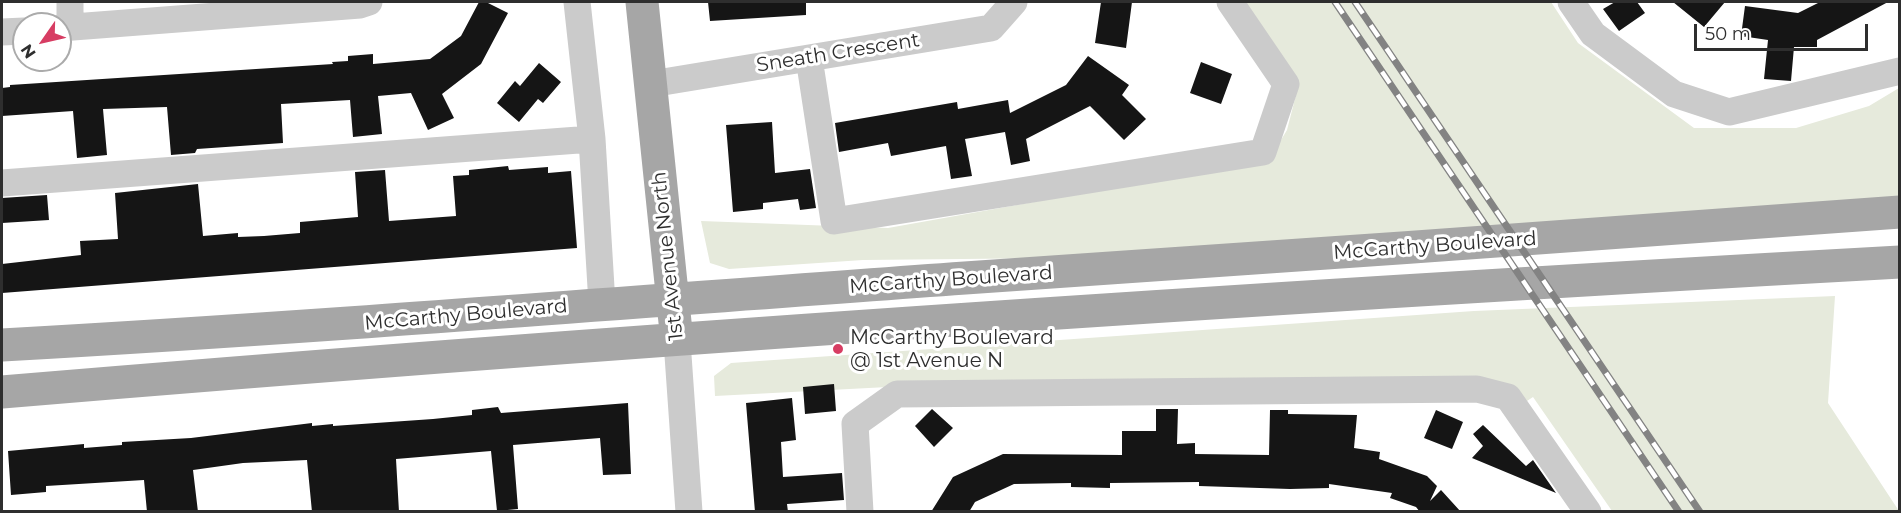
<!DOCTYPE html>
<style>
body{margin:0}
#map{position:relative;width:1901px;height:513px;overflow:hidden;background:#fff;font-family:Montserrat,sans-serif}
canvas{display:block}
.frame{position:absolute;inset:0;border:3px solid #2e2e2e;pointer-events:none}
.north{position:absolute;left:12px;top:12px;width:60px;height:60px;box-sizing:border-box;background:#fff;border:2px solid #ababab;border-radius:50%;rotate:236deg;font-size:16px;font-weight:700;line-height:24px;text-align:center;color:#2e2e2e}
.north::after{content:'';display:block;margin:auto;width:21px;height:27px;background:#d73d63;clip-path:polygon(50% 0,100% 100%,50% 72%,0 100%)}
.scale{position:absolute;left:1694px;top:24px;width:174px;height:27px;box-sizing:border-box;border:3px solid #2e2e2e;border-top:0;padding-left:8px;font-size:18px;line-height:21px;white-space:nowrap;color:#2e2e2e;-webkit-text-stroke:4px #fff;paint-order:stroke}
</style>
<div id="map">
<canvas width="1901" height="513"></canvas>
<div class="frame"></div>
<div class="north">N</div>
<div class="scale">50 m</div>
</div>
<script>
const c = document.querySelector('canvas').getContext('2d');
c.lineJoin = 'round';
function fill(path, color) { c.fillStyle = color; c.fill(path, 'evenodd'); }
function strokePath(path, color, width, dash) { c.strokeStyle = color; c.lineWidth = width; c.lineCap = dash ? 'butt' : 'round'; c.setLineDash(dash || []); c.stroke(path); }
function write(font, color, halo, rows, align = 'center') {
  c.font = font + ' Montserrat,sans-serif'; c.lineWidth = 6; c.setLineDash([]); c.textBaseline = 'middle'; c.strokeStyle = halo; c.fillStyle = color; for (const [text, x, y, turn = 0] of rows) {
    c.save(); c.translate(x, y); c.rotate((+turn || 0) * Math.PI / 180); c.textAlign = isNaN(turn) ? turn : align; if (halo) c.strokeText(text, 0, 0); c.fillText(text, 0, 0); c.restore();
  }
}
const green = new Path2D(`
 M1237,2H1551L1578,43L1694,128H1796L1869,106L1899,88V199L1160,257L863,260L729,269L710,263L701,221L888,228L1269,160L1287,130L1297,91Z
 M1835,296L1828,403L1899,511H1612L1533,397L1527,401L1484,382L1003,381L715,396L714,376L731,363L1474,311Z`);
const building = new Path2D(`
 M479,2H486L508,13L481,64L442,94L454,118L428,130L411,93L378,96L382,134L353,137L350,100L281,104L283,143L197,149L195,153L171,155L167,107L103,109L107,155L77,158L73,111L2,116V88L10,87V85L333,64L332,62L348,61V56L373,54V64L430,59L461,36Z
 M708,2H806V15L710,21Z
 M1101,2H1132L1126,48L1095,43Z
 M1615,2H1637L1645,13L1619,31L1603,9Z
 M1673,2H1725L1704,27Z
 M1820,2H1888L1817,40V47H1794L1791,81L1764,79L1768,40L1741,36L1745,6L1798,13Z
 M1088,56L1129,85L1122,95L1146,119L1124,140L1090,106L1026,139L1030,161L1011,165L1005,132L965,139L972,176L951,179L946,146L891,156L888,143L839,152L835,123L957,102L958,109L1008,100L1010,113L1066,85Z
 M1201,62L1232,74L1221,104L1190,93Z
 M539,63L561,82L543,103L538,99L519,122L497,103L515,81L520,86Z
 M772,122L775,173L810,169L816,208L800,210L798,199L763,203V209L733,212L726,125Z
 M508,166L509,170L548,167V173L571,171L577,248L2,293V264L81,255L80,241L118,239L115,193L198,184L203,236L238,233V237L264,236L300,233V222L358,217L355,172L385,170L389,221L456,216L453,176L469,175V170Z
 M47,195L49,220L2,223V198Z
 M834,384L836,411L805,414L803,387Z
 M792,398L796,440L781,442L783,477L842,473L844,500L787,504L788,512H755L746,403Z
 M628,403L631,474L603,475L600,438L513,445L518,509L497,511L491,451L396,459L399,512H312L307,460L243,463L193,470L198,512H147L144,480L46,486V492L11,495L8,451L84,444V448L122,445V442L191,438L312,423V426L333,424V426L433,419L472,415V410L498,407L501,413Z
 M932,409L953,428L934,447L915,426Z
 M1156,409H1178L1177,444L1195,443V454L1269,455L1270,410H1288V414L1357,415L1354,448L1380,452L1379,459L1427,476L1437,486L1430,501L1441,490L1461,512H1420L1416,507L1390,498L1392,493L1329,484V488L1290,489L1199,486V482L1110,483V488L1071,487V483L1014,484L975,502L969,512H931L953,477L1003,454L1122,455V431H1156Z
 M1436,410L1463,422L1452,449L1424,438Z
 M1483,425L1526,466L1533,460L1556,493L1472,458L1483,446L1473,434Z`);
const minor = new Path2D(`
 M577,2L592,139L602,304
 M1571,2L1593,34L1674,94L1729,112L1900,71
 M70,27V2
 M60,28L360,5L369,2
 M2,32L24,31
 M809,58L834,221L1263,152L1286,84L1230,2
 M651,84L991,28L1014,2
 M2,183L592,139
 M677,341L689,512
 M860,512L855,424L897,394L1477,389L1508,397L1588,512`);
const major = new Path2D(`
 M642,2L675,322
 M2,345C323,327 644,301 965,278C1277,256 1588,236 1900,212
 M2,392C633,339 1266,297 1900,262`);
const rail = new Path2D(`
 M1335,2L1679,512
 M1355,2L1700,512`);
const markers = [
 [838,349,6,"#d73d63"]
];
const streetNames = [
 ["Sneath Crescent",838,53,-9],
 ["McCarthy Boulevard",1435,246,-4],
 ["1st Avenue North",668,256,-96],
 ["McCarthy Boulevard",951,280,-4],
 ["McCarthy Boulevard",466,315,-5]
];
const poiNames = [
 ["McCarthy Boulevard",850,338],
 ["@ 1st Avenue N",850,361]
];
fill(green, '#e6eadc');
fill(building, '#151515');
strokePath(minor, '#cbcbcb', 27);
strokePath(major, '#a6a6a6', 33);
strokePath(rail, '#838383', 7);
strokePath(rail, '#fff', 4.5, [14]);
for (const [x, y, r, color] of markers) { const dot = new Path2D(); dot.arc(x, y, r, 0, 2 * Math.PI); c.fillStyle = color; c.fill(dot); strokePath(dot, '#fff', 2); }
write('20px', '#2e2e2e', '#fff', streetNames);
write('20px', '#2e2e2e', '#fff', poiNames, 'left');
</script>
